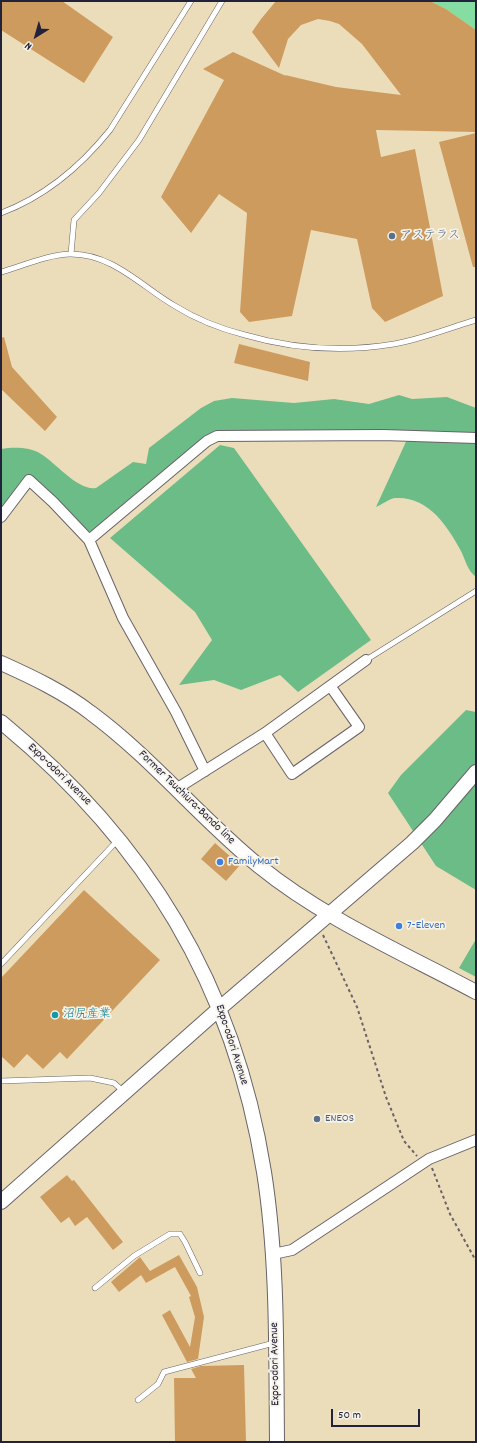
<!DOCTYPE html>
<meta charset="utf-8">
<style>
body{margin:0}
#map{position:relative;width:477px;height:1443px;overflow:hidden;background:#ecddba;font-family:Dekko,sans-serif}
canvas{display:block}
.frame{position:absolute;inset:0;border:2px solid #22223b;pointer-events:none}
.north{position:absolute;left:16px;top:16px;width:40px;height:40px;-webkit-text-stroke:3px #f7f3e8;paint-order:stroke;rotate:217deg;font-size:11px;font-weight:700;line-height:16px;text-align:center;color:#22223b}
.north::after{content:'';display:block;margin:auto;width:14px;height:18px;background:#22223b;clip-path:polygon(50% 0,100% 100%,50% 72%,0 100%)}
.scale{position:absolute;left:331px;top:1409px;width:89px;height:18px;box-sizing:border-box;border:2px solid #22223b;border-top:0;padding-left:5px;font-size:12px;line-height:14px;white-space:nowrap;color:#22223b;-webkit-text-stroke:3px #f7f3e8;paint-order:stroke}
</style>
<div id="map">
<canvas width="477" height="1443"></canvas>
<div class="frame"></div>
<div class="north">N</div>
<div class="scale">50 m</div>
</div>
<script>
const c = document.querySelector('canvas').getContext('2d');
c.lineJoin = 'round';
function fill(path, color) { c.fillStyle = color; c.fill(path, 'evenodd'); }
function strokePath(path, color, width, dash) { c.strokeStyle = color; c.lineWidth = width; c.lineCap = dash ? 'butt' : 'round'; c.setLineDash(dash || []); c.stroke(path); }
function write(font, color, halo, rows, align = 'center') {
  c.font = font + ' Dekko,"Klee One",sans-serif'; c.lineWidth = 3.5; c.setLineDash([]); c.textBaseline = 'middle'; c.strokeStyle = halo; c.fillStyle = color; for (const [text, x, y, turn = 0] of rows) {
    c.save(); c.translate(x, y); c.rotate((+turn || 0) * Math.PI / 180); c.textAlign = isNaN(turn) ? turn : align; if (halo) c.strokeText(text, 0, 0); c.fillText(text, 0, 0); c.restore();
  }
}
const green = new Path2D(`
 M430,1H476V30L446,9Z`);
const forest = new Path2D(`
 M399,395L412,399L447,397L476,408V577C467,570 466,561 461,551C447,525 428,496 395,498C389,499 381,505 376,507L410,433L217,432L93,532L87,531L28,474L1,513V449C14,447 30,447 41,454C56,463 78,491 96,488L133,462L146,464L149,448L201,408L214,401L232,398L294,403L334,399L369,404Z
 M220,445L234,448L371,640L298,692L280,675L241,690L214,680L179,685L212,640L195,612L110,538Z
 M466,710L476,712V890L436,866L388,793L401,775Z
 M476,939V977L459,968Z`);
const building = new Path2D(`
 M1,1H62L113,37L84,83L1,30Z
 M276,1H430L446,9L476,30V132L376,130L381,157L415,149L443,296L385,322L372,308L357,239L311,230L292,316L249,322L240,312L247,213L219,194L191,233L161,197L224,80L203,69L233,52L286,76L285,75L336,87L401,95L362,44L339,24L330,21L318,19L301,25L288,39L279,68L252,32L261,19Z
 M476,133V267H473L439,142Z
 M4,337L12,367L57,417L45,431L1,389V338Z
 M239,344L310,362L308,381L234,363Z
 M215,843L240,865L226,881L201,859Z
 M84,890L160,960L67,1059L60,1052L43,1069L27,1054L14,1068L1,1056V978Z
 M67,1175L72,1181L74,1180L123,1242L113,1250L87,1217L75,1226L69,1217L61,1223L40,1197Z
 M179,1255L197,1287L204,1317L198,1359L187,1362L162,1315L170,1310L190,1347L195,1317L189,1297L191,1296L175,1267L146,1283L141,1275L119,1292L111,1282L140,1257L150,1271Z
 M244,1365L246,1442H175L174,1378H196L191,1369L201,1366Z`);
const path = new Path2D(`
 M323,935L357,1007L386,1097L404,1141L417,1156
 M432,1168L450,1214L476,1261
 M476,1415V1421`);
const lane = new Path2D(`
 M1,213C44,197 81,166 110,130L191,1
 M71,254L74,220L99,193L139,140L222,1
 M1,272C22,266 50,254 71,254C113,254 142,287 175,306C196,319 221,329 245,335C293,349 345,352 394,344C422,339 449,328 476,320
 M366,660L476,591
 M1,964L117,841
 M1,1081L90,1078L114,1083L124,1092
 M95,1288L134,1256L170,1234H180L185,1242L200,1273
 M138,1400L158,1384L164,1372L274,1343`);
const street = new Path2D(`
 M1,517L29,480L53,502L89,540L123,618L176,712L205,771
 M89,540L207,441L217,436L383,435L476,438
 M265,733L292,774L359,727L331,687
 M176,789L265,733L366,660
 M273,1254L292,1250L429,1159L476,1140`);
const secondary = new Path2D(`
 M1,663C32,677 64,692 91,713C152,758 200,818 259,866C323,918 403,953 476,992
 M1,722C147,842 234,985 264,1172C278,1261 276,1352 277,1442
 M1,1202L220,1008L412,843L435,820L476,772`);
const markers = [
 [392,236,4,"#5c6f8a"],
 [220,862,4,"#3f7fe0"],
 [399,926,4,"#3f7fe0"],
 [55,1015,4,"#0f9aa8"],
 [317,1119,4,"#5c6f8a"]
];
const serviceNames = [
 ["アステラス",400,236],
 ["ENEOS",325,1119]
];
const streetNames = [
 ["Expo-odori Avenue",59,775,44],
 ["Former Tsuchiura-Bando line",186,798,44],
 ["Expo-odori Avenue",231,1045,72],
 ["Expo-odori Avenue",276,1364,-91]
];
const shopNames = [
 ["FamilyMart",228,862],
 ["7-Eleven",407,926]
];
const cultureNames = [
 ["沼尻産業",63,1015]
];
fill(green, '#86dda1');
fill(forest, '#6cbc87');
fill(building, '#cd9b5e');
strokePath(lane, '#696367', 6);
strokePath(street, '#696367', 12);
strokePath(secondary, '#696367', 16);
strokePath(path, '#696367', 2, [3, 3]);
strokePath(lane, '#fff', 5);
strokePath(street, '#fff', 10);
strokePath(secondary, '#fff', 14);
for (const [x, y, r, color] of markers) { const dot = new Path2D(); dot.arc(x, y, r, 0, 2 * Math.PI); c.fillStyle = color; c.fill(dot); strokePath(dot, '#f7f3e8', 1.5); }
write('12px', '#4e5e75', '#f7f3e8', serviceNames, 'left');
write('12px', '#22223b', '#f7f3e8', streetNames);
write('12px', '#366cbe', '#f7f3e8', shopNames, 'left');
write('12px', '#0d838f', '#f7f3e8', cultureNames, 'left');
</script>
